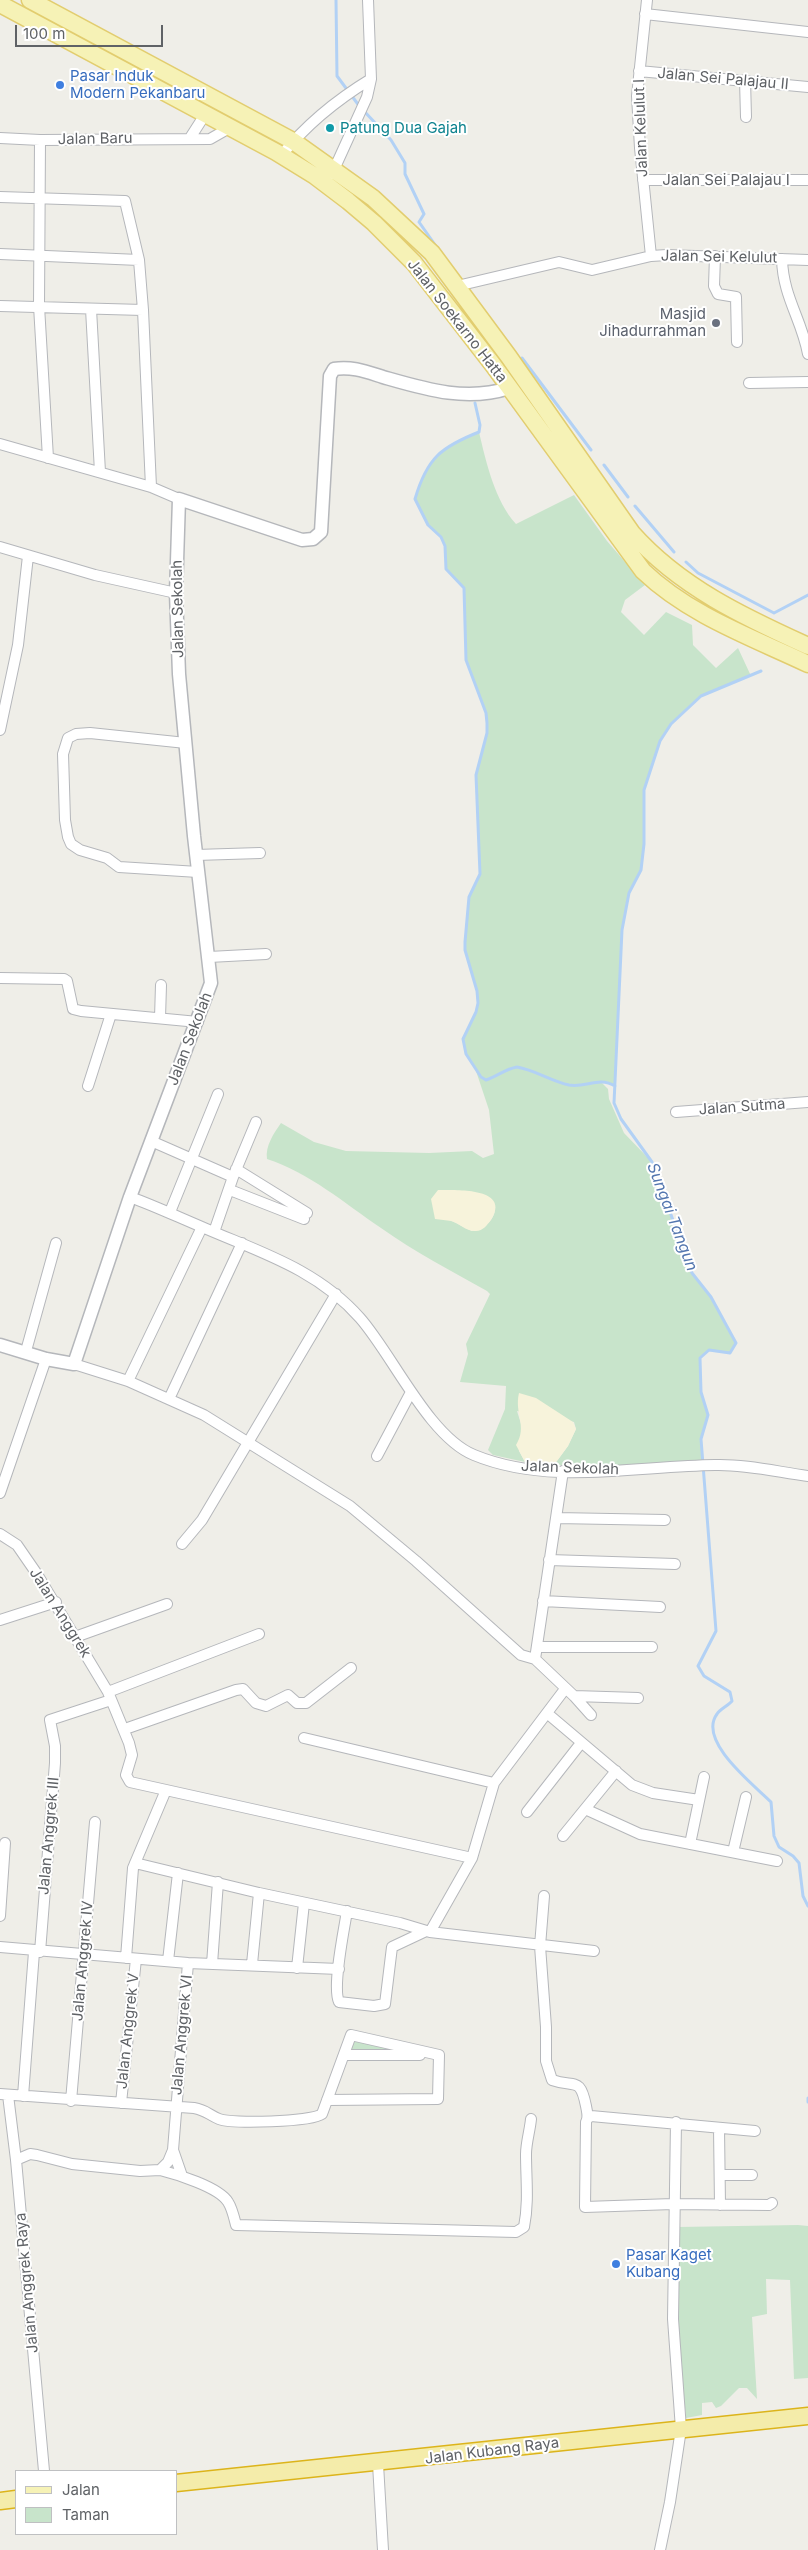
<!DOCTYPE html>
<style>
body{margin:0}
#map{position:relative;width:808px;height:2550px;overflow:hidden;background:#efeee8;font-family:Inter,sans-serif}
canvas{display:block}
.legend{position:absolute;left:15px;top:2470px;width:162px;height:65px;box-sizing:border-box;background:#fff;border:1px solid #bfc0c2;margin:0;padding:6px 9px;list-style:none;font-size:15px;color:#5f6266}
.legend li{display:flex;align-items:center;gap:10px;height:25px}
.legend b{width:25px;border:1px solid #bfc0c2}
.scale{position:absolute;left:15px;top:25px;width:148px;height:22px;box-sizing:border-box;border:2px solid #5f6266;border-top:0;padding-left:6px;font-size:15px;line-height:18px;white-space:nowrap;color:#5f6266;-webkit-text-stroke:4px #fff;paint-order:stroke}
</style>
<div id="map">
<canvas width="808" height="2550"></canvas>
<ul class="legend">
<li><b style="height:6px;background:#f6f2b6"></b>Jalan</li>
<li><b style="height:14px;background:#c8e4cb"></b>Taman</li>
</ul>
<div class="scale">100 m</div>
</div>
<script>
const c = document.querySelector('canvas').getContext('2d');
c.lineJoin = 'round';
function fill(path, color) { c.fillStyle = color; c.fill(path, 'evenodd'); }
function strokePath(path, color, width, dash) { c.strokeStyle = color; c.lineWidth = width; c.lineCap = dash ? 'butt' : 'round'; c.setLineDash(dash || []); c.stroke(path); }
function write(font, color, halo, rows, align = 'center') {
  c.font = font + ' Inter,sans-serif'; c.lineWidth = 4; c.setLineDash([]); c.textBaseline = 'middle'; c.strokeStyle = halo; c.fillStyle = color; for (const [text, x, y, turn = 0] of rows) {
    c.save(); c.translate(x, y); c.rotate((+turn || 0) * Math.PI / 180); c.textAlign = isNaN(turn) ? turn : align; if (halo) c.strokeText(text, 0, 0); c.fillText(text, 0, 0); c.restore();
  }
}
const green = new Path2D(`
 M479,432C486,462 495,501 516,524L574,495L607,541L645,585L625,600L621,612L644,635L666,612L692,625L693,645L716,668L738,648L751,676L701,696L671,724L660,742L644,790V843L641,870L629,893L622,930L615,1086L608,1082L600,1081L608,1089L609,1099L624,1133L652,1162L692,1273L711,1297L736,1343L730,1353L709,1350L700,1358L701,1392L708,1415L701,1439L702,1461L631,1467L554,1465L568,1446L576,1429L574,1422L517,1411L522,1427L519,1451L525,1462L493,1455L488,1450L505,1409L506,1386L460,1382L468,1354L466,1344L490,1294L487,1291C451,1271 415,1252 381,1228C344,1203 310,1173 267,1159C265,1146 274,1133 281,1123L314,1142L346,1151L429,1153L472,1151L483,1158L494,1154L489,1110L475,1068L466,1054L463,1039L476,1012L478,1003L477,991L465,950V942L469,897L480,874L476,775L487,733V723L486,713L466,660L464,588L446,569L445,546L439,535L428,525L415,499C427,458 441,447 479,432ZM495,1205C496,1221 485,1226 472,1231L452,1221Z
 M353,2038L400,2050L350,2051Z
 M798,2225L808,2226V2378L794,2379L790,2280L766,2279L767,2314L752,2317L757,2399L747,2388H739L721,2406L716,2408L712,2402L702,2403V2415L686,2418L677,2318L678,2227Z`);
const sand = new Path2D(`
 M438,1190C455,1190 512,1187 491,1220C487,1225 483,1231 476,1231C467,1232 459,1223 451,1221C446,1220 441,1220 435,1219L431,1199Z
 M519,1393L536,1398L573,1422L576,1429L568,1446L554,1465L525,1462L516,1445C528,1426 514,1414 519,1393Z`);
const stream = new Path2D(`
 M336,0L337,76L360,107
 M364,111L391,140L405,163V174L424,214L419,222L438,249
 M522,358L591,450
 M475,403L480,425L479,432C441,447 427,458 415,499L428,525L441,537L445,546L446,569L464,588L466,660L486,713L487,723V733L476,775L480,874L469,897L465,942V950L477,991L478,1003L476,1012L463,1039L466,1054L481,1077L486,1080C498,1076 505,1069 517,1067C535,1070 551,1081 569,1085C586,1088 599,1076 615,1086
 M604,465L628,497
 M635,506L674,552
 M686,562L698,573L774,613L808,595
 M761,671L701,696L671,724L660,741L644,790V844L641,870L629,893L622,930L614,1103L621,1119L652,1162L692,1273L711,1297L736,1343L730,1353L709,1350L700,1358L701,1392L708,1415L701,1439L716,1631L698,1666L704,1676L730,1692L732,1701C728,1706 720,1709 717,1714C697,1741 754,1785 771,1802L774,1836L779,1847L793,1856L799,1863L803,1896L808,1906
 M808,2098V2102`);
const minor = new Path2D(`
 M368,0L371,79
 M647,0L637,96L640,148L651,256
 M645,14L808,32
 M639,71L808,87
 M745,80L746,117
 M0,138L40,140L210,139L231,127
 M190,138L206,113
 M40,140L39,306L48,458
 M281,156C305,126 338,99 371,79L367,97L332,174
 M643,180H808
 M0,197L125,201L139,260L143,310
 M0,254L139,260
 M715,256L714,286L718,294L736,297L737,342
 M782,259C783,297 802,320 808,354
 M457,286L559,262L592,270L651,256L667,255L808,260
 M0,306L143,310L151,487
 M91,309L100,472
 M749,383L808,382
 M0,444L151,487L179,499
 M0,547L95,575L176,593
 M0,730L18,645L28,556
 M186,743L90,733L76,734L68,738L63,754L65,820L68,837L71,844L80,850L107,858L119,867L198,872
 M196,855L260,853
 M209,957L266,954
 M0,978L64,979L67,981L73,1009L81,1011L198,1022
 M160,1018L161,985
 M88,1086L111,1014
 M676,1112L808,1102
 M151,1141L233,1177
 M236,1169L307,1213
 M230,1190L304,1219
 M130,1197C155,1206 178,1217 202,1227C259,1252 317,1269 360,1318C392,1354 429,1437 474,1455C549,1486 636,1466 715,1465C745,1464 778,1472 808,1476
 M170,1212L218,1094
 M214,1232L233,1177L256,1122
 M26,1351L56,1243
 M74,1364L128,1381L204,1415L350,1506L416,1561L521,1655L535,1659L563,1471
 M128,1381L202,1227
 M169,1399L242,1243
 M377,1456L411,1392
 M0,1493L46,1359
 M556,1518L665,1520
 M0,1534L17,1545L37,1574L108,1692L129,1743L132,1755L126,1775L130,1782L472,1858
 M182,1544L202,1520L336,1294
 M549,1560L675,1564
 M543,1601L660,1607
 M0,1620L56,1602
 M75,1637L167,1604
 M539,1647H652
 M535,1659L574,1696L638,1698
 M108,1692L259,1634
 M574,1696L591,1715
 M548,1714L632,1785L653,1793L699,1800
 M125,1729L236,1690L243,1689L256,1703L266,1706L288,1695L297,1703H306L351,1668
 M494,1783L565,1689
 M585,1809L640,1834L777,1861
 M527,1812L581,1743
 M563,1836L616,1771
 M690,1844L704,1777
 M733,1852L746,1797
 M135,1863L259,1893L400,1923L430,1932L472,1858L494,1783L304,1738
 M544,1896L540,1946L546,2027V2061L552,2080C575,2088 580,2076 586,2106C587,2112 589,2117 586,2122L585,2207L673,2204L769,2205L772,2203
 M347,1911C344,1930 332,1987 339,2002L374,2006L385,2004L392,1947L426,1931
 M0,1916L5,1843
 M430,1932L594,1951
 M0,1947L188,1963L339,1969
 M40,1952L55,1763V1746L50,1720L111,1700
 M126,1958L133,1868L166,1790
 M168,1961L178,1873
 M212,1964L218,1882
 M252,1964L259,1893
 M297,1968L304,1903
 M344,2055H420
 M0,2094L194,2108C206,2110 209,2115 219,2119C232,2124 311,2122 322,2114L351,2035L439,2055L438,2099L327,2100
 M8,2095L16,2160L44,2471
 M23,2096L34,1952
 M71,2101L95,1822
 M121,2103L136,1959
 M588,2118L591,2116L755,2131
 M719,2128L720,2205
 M173,2150L182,2176
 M16,2160L30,2154L37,2155L72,2164L140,2171L160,2170L168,2162L173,2150L188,1963
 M160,2170C176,2174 219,2187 228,2202C232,2208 234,2217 236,2225L516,2232L524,2227C529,2202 526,2179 526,2154C526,2143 530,2130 531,2119
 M720,2175H752
 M378,2464L383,2550
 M660,2550L670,2502L681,2429L673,2319L676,2122`);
const tertiary = new Path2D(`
 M0,1345L46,1359L74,1364L130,1197L211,983L194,836L179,674L176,593L179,499L302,540L313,539L321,532L330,376L334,369C352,366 367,372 383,377C425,389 466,402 509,388`);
const primary = new Path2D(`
 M30,0L293,141L373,198L432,253L509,357L632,533C680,587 744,617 808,646
 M0,4L276,152L315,176L348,201L374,223L414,263L493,365L643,571C689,615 751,637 808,664`);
const trunk = new Path2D(`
 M176,2483L808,2416
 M0,2501L16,2499`);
const markers = [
 [60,85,5,"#3f7fe0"],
 [330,128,5,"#0f9aa8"],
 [716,323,5,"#6b7280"],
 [616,2264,5,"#3f7fe0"]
];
const shopNames = [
 ["Pasar Induk",70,76],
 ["Modern Pekanbaru",70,93],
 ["Pasar Kaget",626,2255],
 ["Kubang",626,2272]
];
const streetNames = [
 ["Jalan Sei Palajau II",723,79,5],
 ["Jalan Kelulut I",641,128,-92],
 ["Jalan Baru",95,139,-1],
 ["Jalan Sei Palajau I",726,180],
 ["Jalan Sei Kelulut",719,257,1],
 ["Jalan Soekarno Hatta",457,321,52],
 ["Jalan Sekolah",178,609,-91],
 ["Jalan Sekolah",190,1039,-69],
 ["Jalan Sutma",742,1107,-4],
 ["Jalan Sekolah",570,1468,2],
 ["Jalan Anggrek",60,1613,58],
 ["Jalan Anggrek III",49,1836,-85],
 ["Jalan Anggrek IV",83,1961,-85],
 ["Jalan Anggrek V",128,2031,-84],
 ["Jalan Anggrek VI",182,2035,-85],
 ["Jalan Anggrek Raya",27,2283,-95],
 ["Jalan Kubang Raya",492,2451,-7]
];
const cultureNames = [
 ["Patung Dua Gajah",340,128]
];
const worshipNames = [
 ["Masjid",706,314],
 ["Jihadurrahman",706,331]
];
const waterNames = [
 ["Sungai Tangun",672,1217,69]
];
fill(green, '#c8e4cb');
fill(sand, '#f7f3db');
strokePath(stream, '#b2d1f5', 3);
strokePath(minor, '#b5b7bb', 12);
strokePath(tertiary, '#b5b7bb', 15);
strokePath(primary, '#e2cd6f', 19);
strokePath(trunk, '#dcb41b', 19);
strokePath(minor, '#fff', 10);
strokePath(tertiary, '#fff', 12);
strokePath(primary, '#f6f2b6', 16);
strokePath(trunk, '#f4ecaa', 16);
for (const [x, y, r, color] of markers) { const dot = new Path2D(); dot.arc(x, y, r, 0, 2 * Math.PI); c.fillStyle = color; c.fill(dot); strokePath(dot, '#fff', 2); }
write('15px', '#366cbe', '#fff', shopNames, 'left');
write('15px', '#5f6266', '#fff', streetNames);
write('15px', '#0d838f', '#fff', cultureNames, 'left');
write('15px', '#5b616d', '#fff', worshipNames, 'right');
write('italic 16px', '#5376af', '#fff', waterNames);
</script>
